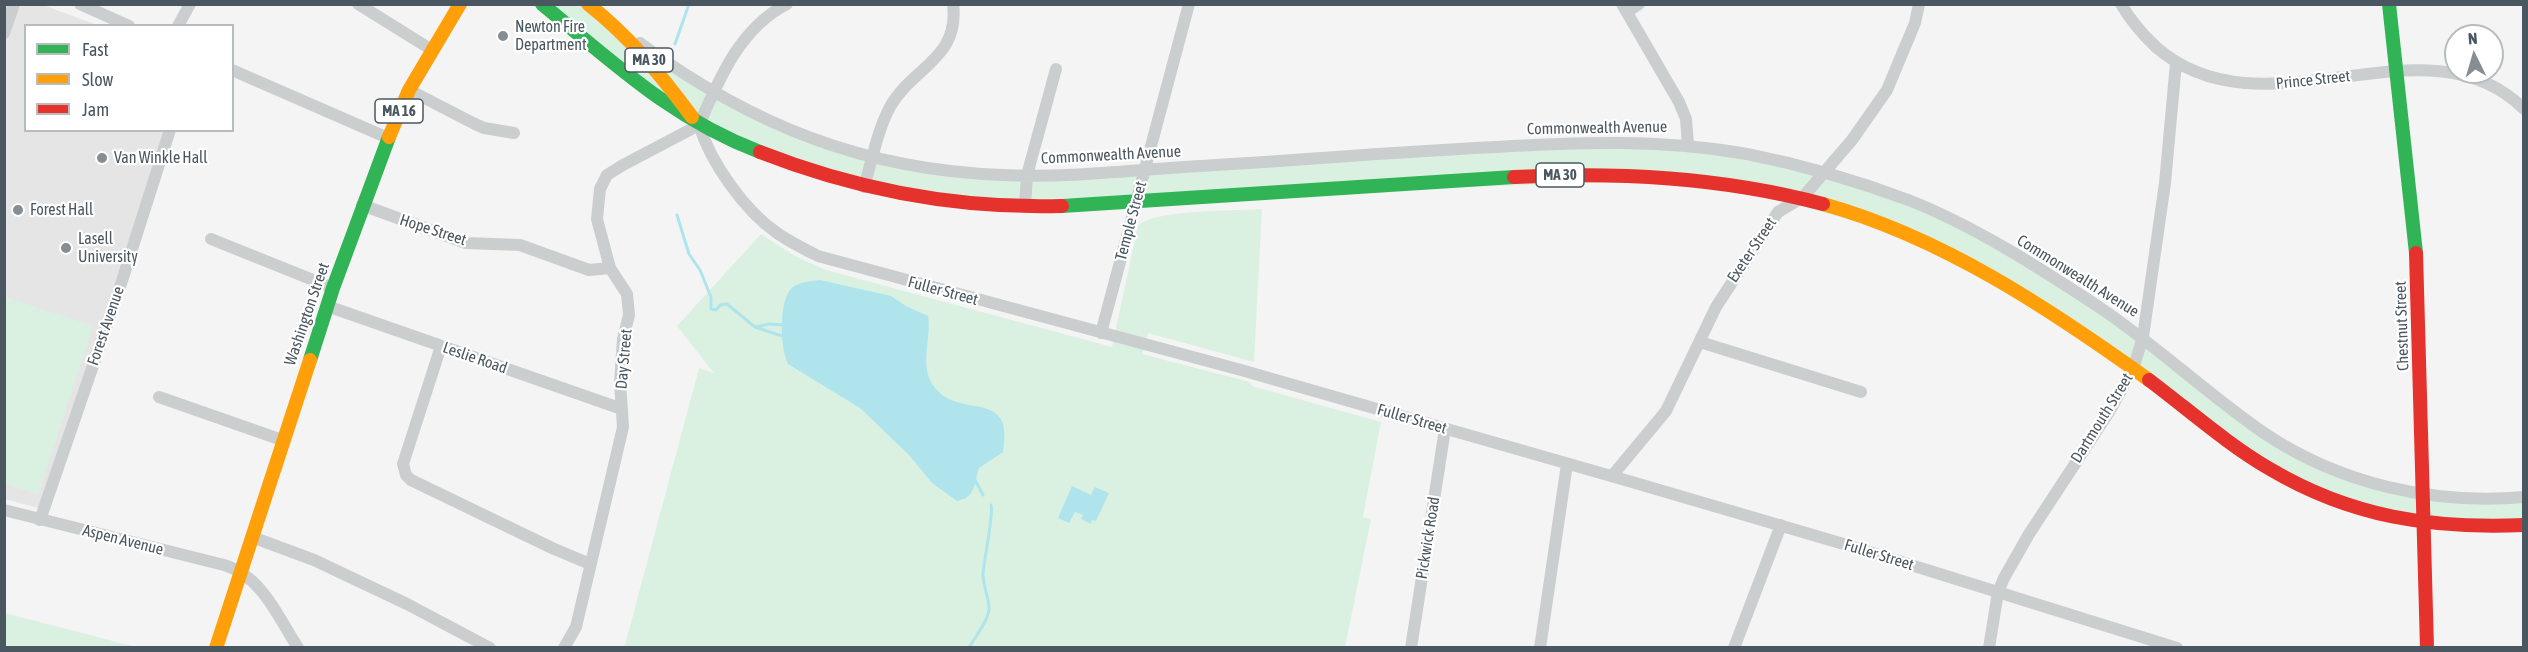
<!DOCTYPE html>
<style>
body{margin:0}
#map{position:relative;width:2528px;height:652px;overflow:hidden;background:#f4f4f4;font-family:"Asap Condensed",sans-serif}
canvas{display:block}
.frame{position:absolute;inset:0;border:6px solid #4b5760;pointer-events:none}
.legend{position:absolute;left:24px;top:24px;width:210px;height:108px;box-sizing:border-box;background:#fff;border:2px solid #b7bcbf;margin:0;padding:8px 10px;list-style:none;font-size:18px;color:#4b5760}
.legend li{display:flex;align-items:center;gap:12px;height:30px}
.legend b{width:30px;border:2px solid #b7bcbf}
.north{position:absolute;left:2444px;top:24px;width:60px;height:60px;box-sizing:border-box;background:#fff;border:2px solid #b7bcbf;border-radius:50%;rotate:355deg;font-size:16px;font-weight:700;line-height:24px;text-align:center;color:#4b5760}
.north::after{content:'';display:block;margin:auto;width:21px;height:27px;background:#868e94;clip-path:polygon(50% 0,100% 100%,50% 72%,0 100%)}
</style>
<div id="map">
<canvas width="2528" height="652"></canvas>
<div class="frame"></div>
<ul class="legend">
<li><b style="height:8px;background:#30b455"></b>Fast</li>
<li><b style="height:8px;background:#ff9f0a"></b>Slow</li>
<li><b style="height:8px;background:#e5322d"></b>Jam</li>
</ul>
<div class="north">N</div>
</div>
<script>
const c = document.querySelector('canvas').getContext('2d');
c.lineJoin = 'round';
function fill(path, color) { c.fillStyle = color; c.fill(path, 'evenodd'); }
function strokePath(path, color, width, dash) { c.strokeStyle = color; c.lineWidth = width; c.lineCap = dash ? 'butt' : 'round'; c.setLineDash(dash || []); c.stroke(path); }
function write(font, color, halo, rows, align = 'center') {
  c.font = font + ' "Asap Condensed",sans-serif'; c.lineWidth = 4.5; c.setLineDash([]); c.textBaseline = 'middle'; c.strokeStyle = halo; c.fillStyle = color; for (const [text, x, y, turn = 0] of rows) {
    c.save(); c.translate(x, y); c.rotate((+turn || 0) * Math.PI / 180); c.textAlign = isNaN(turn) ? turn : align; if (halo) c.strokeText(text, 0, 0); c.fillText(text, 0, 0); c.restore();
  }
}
const education = new Path2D(`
 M4,5H43L97,25L26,26V130L166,131L117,282L38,508L5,499Z`);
const green = new Path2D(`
 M542,5H591L679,72L836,147L1003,175L1439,150L1688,145L1878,189L2029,263L2302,454L2400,490L2523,497V525L2487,528L2332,500L1929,243L1705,178L1237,196L932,200L726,138Z
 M1262,209L1254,362L1148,333L1142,354L1250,382L1252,386L1381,422L1363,517L1371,519L1345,647L622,648L625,645L699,368L714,373L677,326L761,234L795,256L826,270L1112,347L1138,226C1153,209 1237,211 1262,209Z
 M5,297L93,326L38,494L5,484Z
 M4,613H5L136,647H5Z`);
const water = new Path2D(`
 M820,280L891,296L906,306L928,316C932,338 919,364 933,385C957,422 1015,385 1003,452L979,468C974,483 976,498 957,501L932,483L909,455L860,408L788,364C780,349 778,298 793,287C800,282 811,281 820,280Z
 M1072,486L1091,495L1095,487L1109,493L1096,521L1092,520L1091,524L1081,519L1083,515L1075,512L1069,523L1058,518Z`);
const stream = new Path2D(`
 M675,44L689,4
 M677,215L689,254L700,270L711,297V309L716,310L720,305L727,304L755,327L785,337
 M756,327L769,324L785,325
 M974,478L983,495
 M969,648C975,636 987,624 989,610C990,600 983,587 983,574C984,559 994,514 991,505`);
const street = new Path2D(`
 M80,4L129,26
 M358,4L432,50
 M1622,4L1679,102L1686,119L1688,145
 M2121,4C2131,21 2142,34 2156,47C2264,142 2425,11 2524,109
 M1627,12L1639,4
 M178,26L190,4
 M4,33L14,4
 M640,43C751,125 864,170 1003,175C1063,178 1124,171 1184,167C1288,161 1392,152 1496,147C1581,142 1663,139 1747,154C1803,165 1858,181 1911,201C1976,227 2038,267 2096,305C2155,344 2206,393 2264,433C2340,484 2433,505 2524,497
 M232,70L388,138
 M409,90L473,123L484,128L514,133
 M699,125C711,163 744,210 777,233C790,242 804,249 818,256L1241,370L1632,482L1847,545L2177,648
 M699,125C719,79 740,28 787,4
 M864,187C872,161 877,131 890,107C912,67 960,59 953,4
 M362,205L466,243L520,245L589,270L610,268
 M1025,207L1027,175L1056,69
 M211,239L333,288
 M327,306L622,409
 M1101,333L1189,4
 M1700,342L1861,392
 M441,346L403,464L406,475L411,480L552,548L590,564
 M159,397L282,440
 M1612,476L1666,411L1716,307L1778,212L1803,197L1852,140L1887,90L1915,23L1919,4
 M4,510L224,565C262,576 278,617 298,648
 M40,520L120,287L170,130
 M252,537L314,560L407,604L490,648
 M564,648L576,627L623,427L620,383L623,339L629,315L627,294L610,268L597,219L600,189L607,175L623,165L699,125
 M1411,648L1445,429
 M1540,648L1567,464
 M1734,648L1781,525
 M1989,648L1998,592L2004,578L2029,534L2109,412L2133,369L2143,337L2165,183L2176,63`);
const fast = new Path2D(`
 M542,4C614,63 671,118 760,152
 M2389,4L2416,253
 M1062,206L1514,177
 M310,360L333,288L389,137`);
const slow = new Path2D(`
 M588,4C629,36 661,75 692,117
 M389,137L409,90L460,4
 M1823,204C1942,237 2050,309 2149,380
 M216,648L310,360`);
const jam = new Path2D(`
 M760,152C857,190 958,209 1062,206
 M1514,177C1619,172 1721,177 1823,204
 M2416,253L2427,648
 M2149,380C2189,410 2227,444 2270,469C2351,517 2431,529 2524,525`);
const markers = [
 [503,36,6,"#868e94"],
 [102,158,6,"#868e94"],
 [18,210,6,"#868e94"],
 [66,248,6,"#868e94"]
];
const shields = [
 [649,60,48],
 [399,111,48],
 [1560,175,48]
];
const shieldNames = [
 ["MA 30",649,60],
 ["MA 16",399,111],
 ["MA 30",1560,175]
];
const poiNames = [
 ["Newton Fire",515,27],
 ["Department",515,45],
 ["Van Winkle Hall",114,158],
 ["Forest Hall",30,210],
 ["Lasell",78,239],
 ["University",78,257]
];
const streetNames = [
 ["Prince Street",2313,80,-6],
 ["Commonwealth Avenue",1597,128,-1],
 ["Commonwealth Avenue",1111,155,-3],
 ["Temple Street",1131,221,-75],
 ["Hope Street",433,230,18],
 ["Exeter Street",1752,250,-56],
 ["Commonwealth Avenue",2078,276,32],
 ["Fuller Street",943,291,15],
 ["Washington Street",307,314,-71],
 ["Forest Avenue",106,326,-71],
 ["Chestnut Street",2402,326,-92],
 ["Leslie Road",475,358,19],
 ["Day Street",624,359,-85],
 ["Dartmouth Street",2102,418,-58],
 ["Fuller Street",1412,419,16],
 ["Pickwick Road",1428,538,-81],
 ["Aspen Avenue",123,540,14],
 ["Fuller Street",1879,555,17]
];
fill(education, '#e6e5e6');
fill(green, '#daf1e1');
fill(water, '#b0e4ed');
strokePath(stream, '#b0e4ed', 3);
strokePath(street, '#cbcecf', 12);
strokePath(fast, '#30b455', 14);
strokePath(slow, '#ff9f0a', 14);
strokePath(jam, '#e5322d', 14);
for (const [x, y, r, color] of markers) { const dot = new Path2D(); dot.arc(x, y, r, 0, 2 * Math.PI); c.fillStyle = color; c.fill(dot); strokePath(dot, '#fff', 2); }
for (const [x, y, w] of shields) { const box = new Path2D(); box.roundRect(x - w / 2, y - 12, w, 24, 4.5); c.fillStyle = '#fff'; c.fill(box); strokePath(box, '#4b5760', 1.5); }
write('bold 15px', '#4b5760', null, shieldNames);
write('16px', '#4b5760', '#fff', poiNames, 'left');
write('16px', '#4b5760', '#fff', streetNames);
</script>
